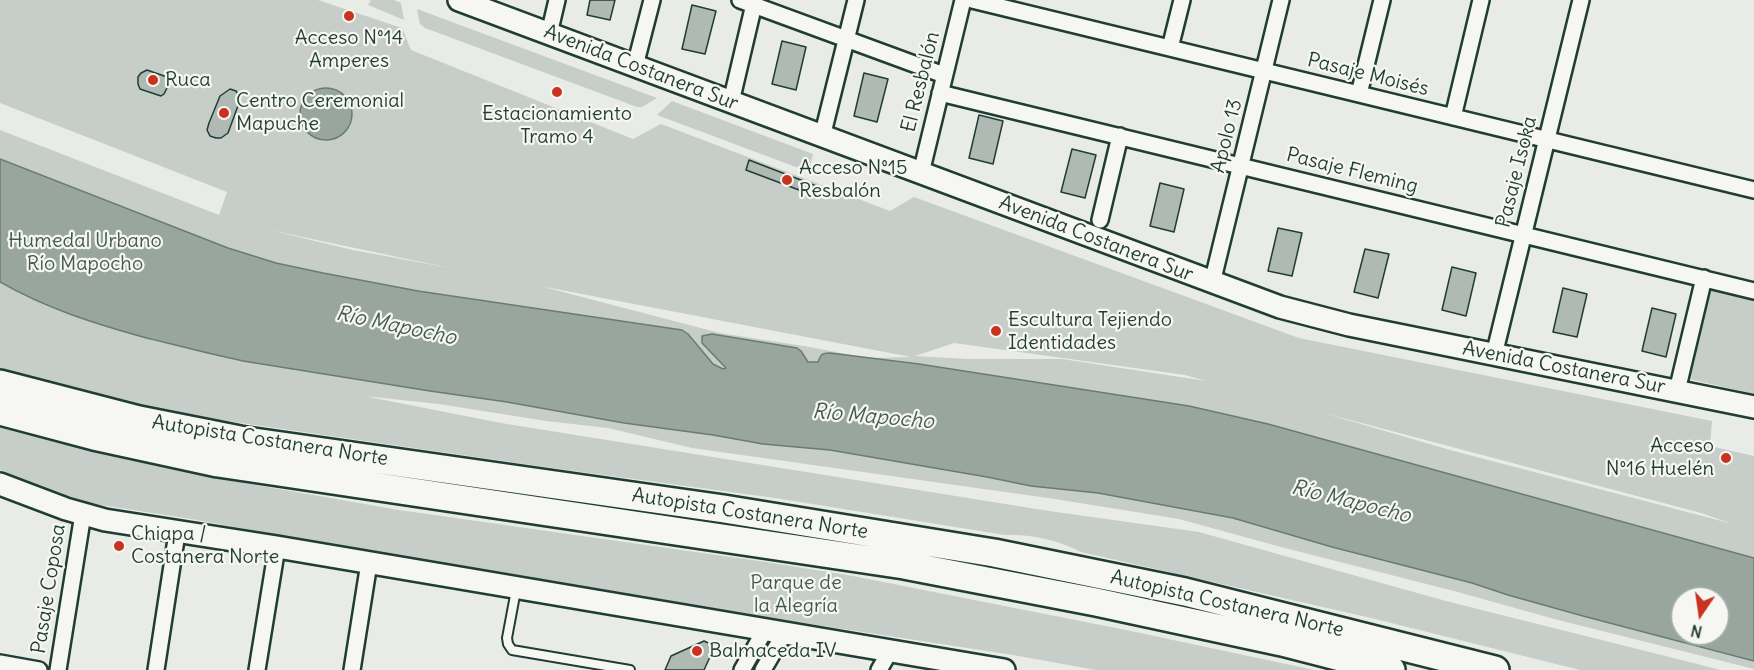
<!DOCTYPE html>
<meta charset="utf-8">
<style>
body{margin:0}
#map{position:relative;width:1754px;height:670px;overflow:hidden;background:#e9ebe7;font-family:Delius,sans-serif}
canvas{display:block}
.north{position:absolute;left:1670px;top:586px;width:60px;height:60px;box-sizing:border-box;background:#f6f6f2;border:2px solid #a0aca6;border-radius:50%;rotate:193deg;font-size:16px;font-weight:700;line-height:24px;text-align:center;color:#1f3d34}
.north::after{content:'';display:block;margin:auto;width:21px;height:27px;background:#c8321e;clip-path:polygon(50% 0,100% 100%,50% 72%,0 100%)}
</style>
<div id="map">
<canvas width="1754" height="670"></canvas>
<div class="north">N</div>
</div>
<script>
const c = document.querySelector('canvas').getContext('2d');
c.lineJoin = 'round';
function fill(path, color) { c.fillStyle = color; c.fill(path, 'evenodd'); }
function strokePath(path, color, width, dash) { c.strokeStyle = color; c.lineWidth = width; c.lineCap = dash ? 'butt' : 'round'; c.setLineDash(dash || []); c.stroke(path); }
function write(font, color, halo, rows, align = 'center') {
  c.font = font + ' Delius,sans-serif'; c.lineWidth = 4.5; c.setLineDash([]); c.textBaseline = 'middle'; c.strokeStyle = halo; c.fillStyle = color; for (const [text, x, y, turn = 0] of rows) {
    c.save(); c.translate(x, y); c.rotate((+turn || 0) * Math.PI / 180); c.textAlign = isNaN(turn) ? turn : align; if (halo) c.strokeText(text, 0, 0); c.fillText(text, 0, 0); c.restore();
  }
}
const green = new Path2D(`
 M0,0H318L402,28L411,50L633,139L661,124L890,211L914,197L1299,338L1712,421L1710,446L1754,456V669L1558,620L1454,591L1281,547L1179,519L1055,499L692,448L608,428L546,421L439,404L364,396L501,423L1049,511L1199,532L1446,601L1721,670H1580L1371,618L1081,552C1059,540 1031,534 1005,535L775,498L559,469L172,413L44,382L0,368V130L219,215L227,192L0,103ZM269,230L450,268L353,250ZM544,287H545L911,357L867,358L810,347L720,333ZM954,343L1185,375L1206,381L1062,359H968L915,356ZM1320,412L1701,513L1733,524L1450,450ZM1682,598H1718V634H1682Z
 M371,0H394L401,3L404,20L368,5Z
 M417,9L657,98L642,107H637L425,28L420,24Z
 M672,101L813,154L809,172L657,115Z
 M1707,287L1754,300V394L1685,378Z
 M0,426L98,453L233,481L399,510L766,562L853,576L1131,631L1314,670H1096L1013,655L791,621L294,538L191,519L88,503L0,470Z`);
const water = new Path2D(`
 M300 114a26 26 0 1 1 52 0a26 26 0 1 1-52 0Z
 M0,159L228,248L276,263L323,273L418,291L682,330L688,334L713,364L723,369L726,368L702,343V336L712,334L797,348L801,351L808,362H818C821,354 822,353 830,353L919,364L1189,406L1268,424L1754,558V661L1583,616L1508,595L1472,583L1332,547L1233,518L1098,493L1031,486L987,477L830,450L763,444L713,435L624,423L507,402L430,391L243,361C209,354 176,345 143,337C93,323 45,308 0,282ZM1682,598H1718V634H1682Z`);
const building = new Path2D(`
 M590,0H615L610,20L587,15Z
 M692,5L716,11L705,54L682,49Z
 M782,41L806,47L796,90L772,84Z
 M147,70L167,77L169,84L164,94L161,96L140,89L138,84V77L141,73Z
 M864,73L888,79L877,122L854,116Z
 M230,89L236,91L240,97L239,103L228,133L221,138H216L210,136L207,130L209,123L220,96Z
 M979,115L1003,121L993,164L969,158Z
 M1072,149L1096,155L1085,198L1061,192Z
 M749,160L819,187L815,196L746,170Z
 M1160,183L1184,189L1174,232L1150,226Z
 M1278,228L1302,233L1292,276L1268,271Z
 M1365,249L1389,254L1378,298L1354,292Z
 M1452,267L1476,273L1466,316L1442,310Z
 M1563,288L1587,294L1577,337L1553,332Z
 M1652,308L1676,314L1666,357L1642,351Z
 M704,641L715,646L704,670H665L671,656Z`);
const lane = new Path2D(`
 M516,590L507,638L508,644L512,650L630,670`);
const street = new Path2D(`
 M740,0L944,75
 M972,0L1754,190
 M549,34L557,0
 M1170,48L1182,0
 M635,66L652,0
 M940,93L1754,291
 M1359,94L1382,0
 M731,102L755,0
 M1453,117L1481,0
 M822,137L856,0
 M921,173L963,0
 M1100,220L1120,136
 M1212,283L1281,0
 M1494,355L1581,0
 M1677,391L1704,278
 M0,663L39,670
 M58,670L83,514
 M156,670L177,533
 M257,670L277,547
 M352,670L369,563
 M742,670L765,630
 M763,670L784,634
 M879,670L890,651`);
const secondary = new Path2D(`
 M459,0L1280,307L1349,325L1754,407
 M0,484L66,509L105,520L277,547L1004,670`);
const highway = new Path2D(`
 M0,384L139,420L240,440L724,509L994,553L1185,592L1495,670
 M0,411L94,436L218,463L904,565L1096,602L1282,642L1391,670`);
const markers = [
 [349,16,6,"#c8321e"],
 [153,80,6,"#c8321e"],
 [557,92,6,"#c8321e"],
 [224,113,6,"#c8321e"],
 [787,180,6,"#c8321e"],
 [996,331,6,"#c8321e"],
 [1726,458,6,"#c8321e"],
 [119,546,6,"#c8321e"],
 [697,651,6,"#c8321e"]
];
const poiNames = [
 ["Acceso N°14",349,38,"center"],
 ["Amperes",349,61,"center"],
 ["Ruca",165,80],
 ["Centro Ceremonial",236,101],
 ["Mapuche",236,124],
 ["Estacionamiento",557,114,"center"],
 ["Tramo 4",557,137,"center"],
 ["Acceso N°15",799,168],
 ["Resbalón",799,191],
 ["Escultura Tejiendo",1008,320],
 ["Identidades",1008,343],
 ["Acceso",1714,446,"right"],
 ["N°16 Huelén",1714,469,"right"],
 ["Chiapa /",131,534],
 ["Costanera Norte",131,557],
 ["Balmaceda IV",709,651]
];
const streetNames = [
 ["Avenida Costanera Sur",641,68,21],
 ["Pasaje Moisés",1368,75,14],
 ["El Resbalón",921,82,-76],
 ["Apolo 13",1227,136,-76],
 ["Pasaje Fleming",1352,171,14],
 ["Pasaje Isoka",1517,172,-76],
 ["Avenida Costanera Sur",1096,239,21],
 ["Avenida Costanera Sur",1564,368,11],
 ["Autopista Costanera Norte",270,441,9],
 ["Autopista Costanera Norte",750,514,9],
 ["Pasaje Coposa",49,589,-81],
 ["Autopista Costanera Norte",1227,604,13]
];
const parkNames = [
 ["Humedal Urbano",85,241],
 ["Río Mapocho",85,264],
 ["Parque de",796,583],
 ["la Alegría",796,606]
];
const waterNames = [
 ["Río Mapocho",396,326,12],
 ["Río Mapocho",873,417,5],
 ["Río Mapocho",1351,502,14]
];
fill(green, '#c7cec9');
fill(water, '#99a6a0');
strokePath(water, '#687c75', 1.5);
fill(building, '#b0bab5');
strokePath(building, '#1f3d34', 1.5);
strokePath(lane, '#1f3d34', 12);
strokePath(street, '#1f3d34', 20);
strokePath(secondary, '#1f3d34', 26);
strokePath(highway, '#1f3d34', 32);
strokePath(lane, '#f6f6f2', 8);
strokePath(street, '#f6f6f2', 15);
strokePath(secondary, '#f6f6f2', 21);
strokePath(highway, '#f6f6f2', 27);
for (const [x, y, r, color] of markers) { const dot = new Path2D(); dot.arc(x, y, r, 0, 2 * Math.PI); c.fillStyle = color; c.fill(dot); strokePath(dot, '#f6f6f2', 2); }
write('20px', '#1f3d34', '#f6f6f2', poiNames, 'left');
write('20px', '#1f3d34', '#f6f6f2', streetNames);
write('20px', '#415a52', '#f6f6f2', parkNames);
write('italic 21px', '#445c54', '#f6f6f2', waterNames);
</script>
